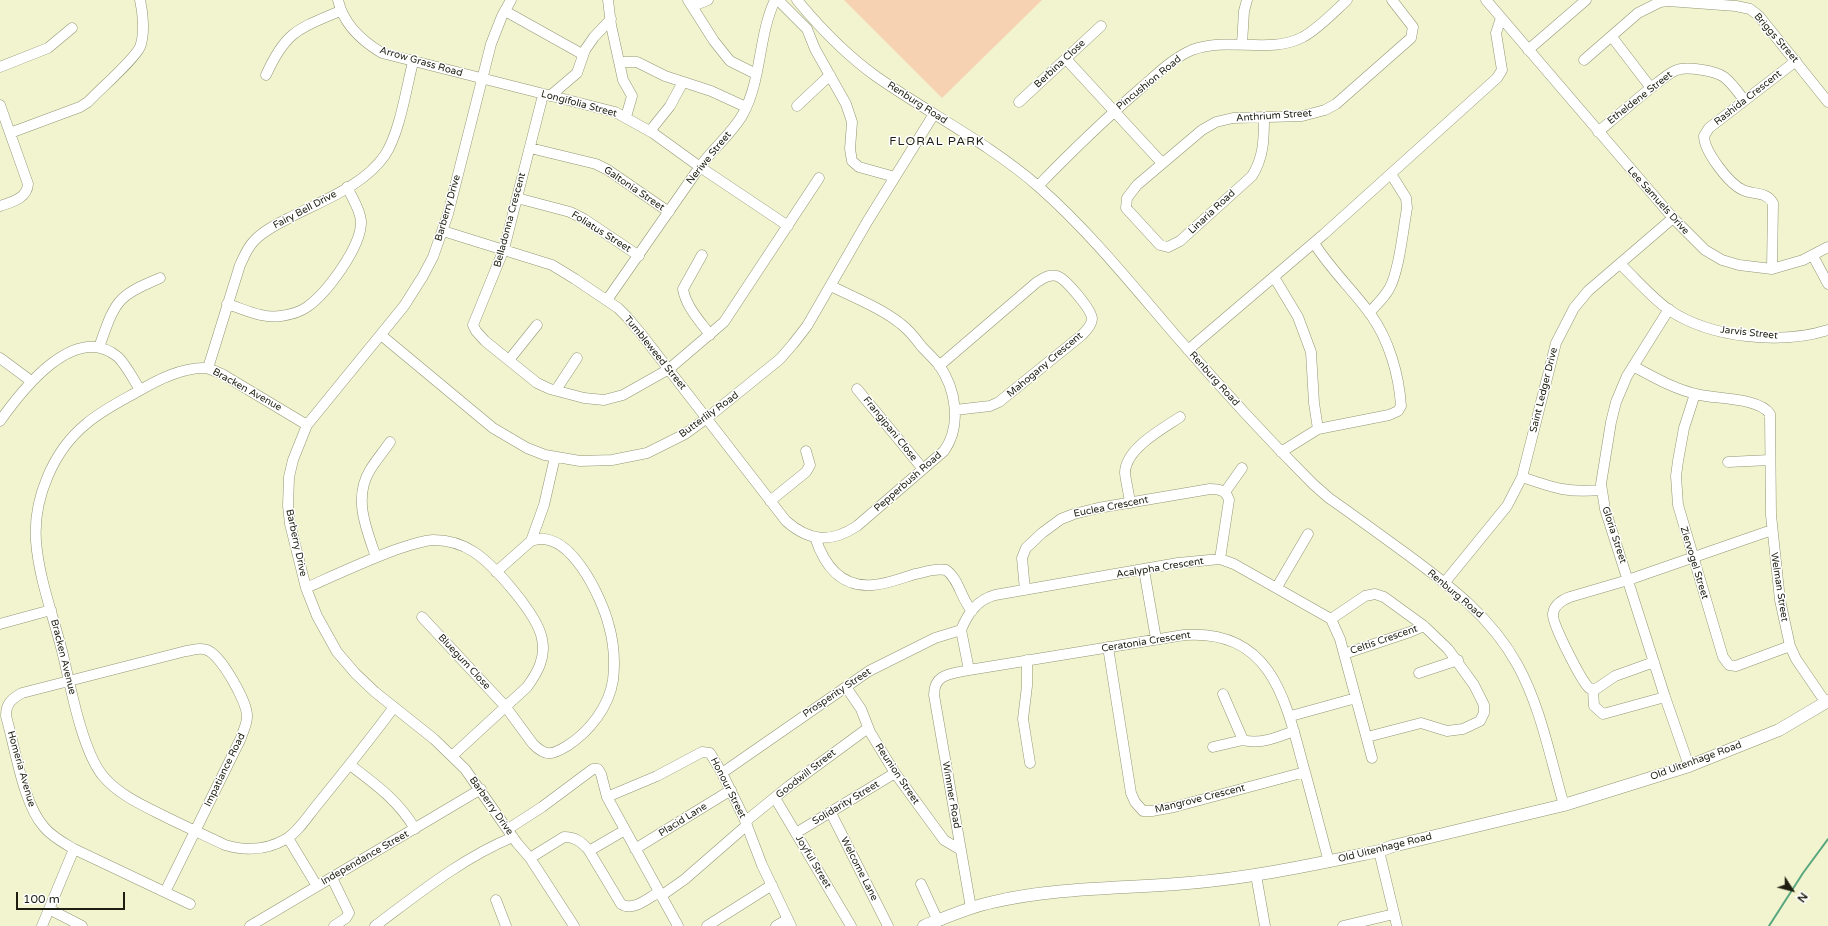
<!DOCTYPE html>
<style>
body{margin:0}
#map{position:relative;width:1828px;height:926px;overflow:hidden;background:#f1f4cf;font-family:"Varela Round",sans-serif}
canvas{display:block}
.north{position:absolute;left:1772px;top:870px;width:40px;height:40px;-webkit-text-stroke:3px #fff;paint-order:stroke;rotate:126deg;font-size:11px;font-weight:700;line-height:16px;text-align:center;color:#1d1e11}
.north::after{content:'';display:block;margin:auto;width:14px;height:18px;background:#1d1e11;clip-path:polygon(50% 0,100% 100%,50% 72%,0 100%)}
.scale{position:absolute;left:16px;top:892px;width:109px;height:18px;box-sizing:border-box;border:2px solid #1d1e11;border-top:0;padding-left:5px;font-size:12px;line-height:14px;white-space:nowrap;color:#1d1e11;-webkit-text-stroke:3px #fff;paint-order:stroke}
</style>
<div id="map">
<canvas width="1828" height="926"></canvas>
<div class="north">N</div>
<div class="scale">100 m</div>
</div>
<script>
const c = document.querySelector('canvas').getContext('2d');
c.lineJoin = 'round';
function fill(path, color) { c.fillStyle = color; c.fill(path, 'evenodd'); }
function strokePath(path, color, width, dash) { c.strokeStyle = color; c.lineWidth = width; c.lineCap = dash ? 'butt' : 'round'; c.setLineDash(dash || []); c.stroke(path); }
function write(font, color, halo, rows, align = 'center') {
  c.font = font + ' "Varela Round",sans-serif'; c.lineWidth = 3; c.setLineDash([]); c.textBaseline = 'middle'; c.strokeStyle = halo; c.fillStyle = color; for (const [text, x, y, turn = 0] of rows) {
    c.save(); c.translate(x, y); c.rotate((+turn || 0) * Math.PI / 180); c.textAlign = isNaN(turn) ? turn : align; if (halo) c.strokeText(text, 0, 0); c.fillText(text, 0, 0); c.restore();
  }
}
const green = new Path2D(`
 M844,0H1042L942,98Z`);
const stream = new Path2D(`
 M1769,926L1803,873L1828,839`);
const minor = new Path2D(`
 M338,0C343,23 362,41 382,53L615,112L653,133L700,167L788,226
 M511,0L502,16L491,44L448,214L433,257L423,276L404,306L307,425L293,460L289,477L288,506L290,524L306,588L317,616L337,652L355,673L375,692L434,739L465,769L517,843L530,858L574,926
 M608,0L611,25L623,80L632,96L626,117
 M688,0L714,41L730,61L756,74
 M778,0L807,29L815,49L846,104L852,122L850,149L852,161L859,167L895,177
 M797,0C821,29 846,55 877,77C930,114 990,144 1039,187C1090,232 1133,286 1177,337C1221,388 1266,437 1313,484L1329,498C1356,517 1382,536 1408,555C1450,586 1491,617 1517,664C1541,707 1550,758 1564,805
 M1486,0L1673,218L1705,250L1722,260L1739,265L1772,269L1803,260L1828,247
 M693,6L708,0
 M505,11L582,54
 M1612,37L1651,88
 M1242,44L1244,11L1247,0
 M1528,50L1586,0
 M1066,59L1162,163
 M1584,60L1638,13L1660,2L1668,1L1736,6L1750,9L1759,16L1828,102
 M619,62H637L665,76L711,91L746,107
 M0,67L48,48L72,28
 M266,75C286,31 298,29 340,11
 M543,95L504,249L473,325L476,331L485,341L537,383L550,389L584,398L604,400L623,395L669,369L724,322L819,178
 M550,96L577,73L585,50L594,37L611,19
 M1019,102L1101,26
 M0,105L28,184C27,199 11,202 0,206
 M797,106L830,75
 M1264,117C1264,138 1264,157 1252,176L1180,241L1168,247L1160,245L1126,208L1127,198L1137,185L1202,130L1216,122L1233,118L1302,116L1325,110L1336,104L1411,38L1413,27L1392,0
 M650,131L670,106L683,82
 M1598,132C1617,116 1637,99 1657,83C1663,79 1670,72 1677,70C1687,66 1716,71 1724,77C1732,83 1738,92 1744,100
 M10,133L80,107L88,102C100,89 134,60 140,47C145,34 143,13 140,0
 M530,148L596,164L608,170L669,212
 M1038,186C1071,152 1105,119 1141,88C1157,74 1173,58 1192,50C1228,36 1269,55 1303,37C1319,28 1334,12 1347,0
 M517,198L570,212L584,219L639,256
 M443,231L552,265L575,279L618,308L627,317L642,335L786,521C810,542 831,543 857,526L944,451C962,426 956,389 939,365C934,359 928,353 922,347C916,339 909,330 901,324C881,308 855,298 831,286
 M702,255L683,289C686,307 700,321 710,335
 M1813,256L1828,284
 M1620,264C1636,279 1651,297 1669,310C1711,338 1780,345 1828,330
 M1772,269L1773,203C1766,191 1753,195 1743,190C1729,184 1704,151 1704,136L1709,128L1796,61
 M1274,277L1298,317L1311,352L1314,403L1318,429
 M607,300C638,256 668,212 699,168C712,149 732,134 743,114C762,79 758,36 775,0
 M227,304C244,309 262,319 281,316C288,315 300,312 307,307C327,293 362,246 361,221C360,209 352,198 347,187
 M1669,309L1627,376L1616,402L1611,422L1601,484L1605,509L1665,697L1689,766
 M1369,313C1376,305 1384,298 1389,289C1399,272 1403,230 1407,208L1406,198L1391,174
 M381,335L493,428L527,448L545,455L580,461L612,460L647,453L685,434L707,418L780,359L793,344L807,326L867,222L934,114
 M99,347C105,332 110,311 122,299C132,289 147,284 160,278
 M1188,350L1324,234L1497,78L1502,70L1496,33L1501,18
 M0,358L31,381
 M509,360L537,325
 M939,366L1037,282C1044,278 1049,274 1057,276C1066,279 1092,310 1092,319C1092,325 1086,331 1082,335L999,402L990,406L955,410
 M1633,366C1655,378 1676,390 1700,395C1719,399 1759,398 1770,414L1771,515L1780,600L1790,646L1796,659L1826,703
 M208,368L240,265C244,257 247,248 254,241C263,231 277,224 289,218C321,201 364,186 385,155C400,132 406,89 413,62
 M857,389L923,469
 M556,390L577,358
 M1695,394L1684,428L1678,461L1676,476L1678,505L1723,657L1729,665L1736,666L1790,646
 M0,421C22,390 75,321 118,357C127,366 133,379 140,390
 M307,425L222,374C217,372 211,369 206,368C182,367 157,380 137,392C119,402 101,411 86,424C53,451 33,499 36,541C39,581 55,620 64,659C71,690 83,752 103,776C119,795 142,805 164,816C184,826 204,835 225,845C245,851 267,850 286,839C298,832 308,816 317,805C343,773 369,741 394,707
 M1281,452L1318,429L1389,415L1398,411L1401,406C1399,375 1389,340 1371,315C1353,290 1330,269 1314,243
 M1728,462L1770,460
 M1522,477C1554,488 1567,493 1601,490
 M1225,492L1242,468
 M770,501L806,472L810,465L806,451
 M1130,503C1129,493 1126,483 1125,473C1125,449 1162,429 1180,417
 M815,537C824,565 841,588 873,585C887,584 902,578 915,574C926,572 935,568 946,570C959,579 961,599 972,611
 M531,541L544,505L555,457
 M376,557C366,528 353,498 370,470C376,460 384,451 390,442
 M1144,570L1156,639
 M1445,582L1507,506L1522,477L1556,343L1574,308L1588,291L1673,218
 M1277,587L1308,534
 M306,588C335,575 365,561 395,550C407,546 420,541 433,540C447,540 462,544 474,552C494,565 538,615 542,639C546,657 538,672 527,687L452,756
 M1025,590L1022,558L1026,548L1042,533L1061,519L1074,514L1098,508L1210,489C1219,489 1226,490 1229,500L1220,559
 M422,617L505,706L533,744C546,757 552,755 567,746C589,732 609,707 613,680C615,663 614,644 609,626C602,598 569,526 531,541L496,572
 M1331,619L1365,596L1375,594L1384,597L1424,626L1448,649L1474,685L1484,705V713L1480,721L1463,729L1447,731L1421,723L1367,737
 M0,624L51,610
 M1108,647L1131,793L1135,802L1143,811H1152L1174,807L1305,772
 M1344,654L1410,632L1424,626
 M1027,660V686L1023,719L1030,763
 M1654,662L1615,676L1596,689L1589,688C1581,680 1552,624 1553,614C1554,605 1562,600 1570,597L1628,580L1772,530
 M969,670L961,630C968,613 977,600 995,595L1178,563L1220,559L1234,564L1331,619L1340,639L1372,758
 M1419,673L1458,660
 M846,687L861,709L870,732L895,773L944,840L961,850
 M1593,690L1594,706L1603,714L1665,697
 M1223,694L1243,740C1260,745 1278,737 1294,731
 M1291,716L1356,698
 M1213,747L1243,740
 M350,765C375,784 399,801 415,829
 M722,773L869,671L935,638L961,630
 M607,797L657,776L702,752L710,753L722,773L744,818L762,865L791,926
 M775,798L851,926
 M831,813L888,926
 M746,821L789,786L868,728
 M508,829L542,807L593,769H598L601,774L607,797L678,926
 M796,833L895,773
 M288,838L317,886
 M635,849L731,790
 M589,851L625,830
 M1379,851L1397,926
 M530,858L564,837C575,837 580,841 588,849L621,904C633,912 648,898 659,892
 M1256,875L1265,926
 M332,878L349,913L346,918L334,926
 M921,884L938,921
 M165,892L241,738C243,731 247,724 247,717C248,703 221,655 207,650C201,647 193,650 186,651L22,693C11,699 6,704 6,716C15,747 23,804 44,827C52,837 64,843 74,849L190,904
 M661,896L685,879L747,825
 M496,900L506,926
 M971,908L934,695C934,673 952,674 969,670L1184,635C1270,629 1285,697 1303,765C1312,797 1320,829 1329,862
 M49,909L82,926
 M42,926L74,849
 M250,926L481,789
 M375,926C418,894 462,858 513,837
 M707,926L772,885
 M776,926L788,919
 M1343,926L1394,914`);
const major = new Path2D(`
 M924,926C947,917 969,907 993,902C1058,887 1122,889 1188,883C1252,878 1316,864 1379,851L1393,846L1564,805L1689,766L1779,730L1828,701`);
const streetNames = [
 ["Briggs Street",1776,38,49],
 ["Arrow Grass Road",421,62,16],
 ["Berbina Close",1060,64,-43],
 ["Pincushion Road",1149,83,-39],
 ["Etheldene Street",1640,98,-38],
 ["Rashida Crescent",1748,98,-38],
 ["Renburg Road",917,103,33],
 ["Longifolia Street",579,104,15],
 ["Anthrium Street",1274,116,-4],
 ["Neriwe Street",709,158,-51],
 ["Galtonia Street",634,189,34],
 ["Lee Samuels Drive",1658,201,48],
 ["Barberry Drive",448,208,-74],
 ["Fairy Bell Drive",305,210,-28],
 ["Linaria Road",1212,212,-43],
 ["Belladonna Crescent",510,220,-75],
 ["Foliatus Street",601,232,32],
 ["Jarvis Street",1749,333,6],
 ["Tumbleweed Street",655,353,51],
 ["Mahogany Crescent",1045,365,-40],
 ["Renburg Road",1214,379,48],
 ["Bracken Avenue",247,390,29],
 ["Saint Ledger Drive",1544,390,-76],
 ["Butterlily Road",709,415,-36],
 ["Frangipani Close",890,429,51],
 ["Pepperbush Road",908,482,-41],
 ["Euclea Crescent",1111,507,-11],
 ["Gloria Street",1614,535,72],
 ["Barberry Drive",296,543,78],
 ["Ziervogel Street",1694,563,73],
 ["Acalypha Crescent",1160,568,-9],
 ["Welman Street",1779,587,81],
 ["Renburg Road",1455,594,40],
 ["Celtis Crescent",1384,640,-19],
 ["Ceratonia Crescent",1146,642,-9],
 ["Bracken Avenue",63,657,76],
 ["Bluegum Close",464,662,47],
 ["Prosperity Street",837,693,-34],
 ["Old Uitenhage Road",1696,761,-20],
 ["Homeria Avenue",21,769,74],
 ["Impatiance Road",225,770,-64],
 ["Goodwill Street",806,774,-38],
 ["Reunion Street",897,774,56],
 ["Honour Street",728,788,63],
 ["Wimmer Road",951,795,80],
 ["Mangrove Crescent",1200,799,-14],
 ["Solidarity Street",846,803,-31],
 ["Barberry Drive",491,806,55],
 ["Placid Lane",683,820,-32],
 ["Old Uitenhage Road",1385,848,-14],
 ["Independance Street",365,858,-30],
 ["Joyful Street",813,862,59],
 ["Welcome Lane",859,869,63]
];
const quarterNames = [
 ["FLORAL PARK",937,142]
];
fill(green, '#f7d2b2');
strokePath(stream, '#58a77e', 2);
strokePath(minor, '#939674', 11);
strokePath(major, '#939674', 13);
strokePath(minor, '#fff', 10);
strokePath(major, '#fff', 12);
write('10px', '#1d1e11', '#fff', streetNames);
c.letterSpacing = '1px';
write('12px', '#1d1e11', '#fff', quarterNames);
c.letterSpacing = '0px';
</script>
